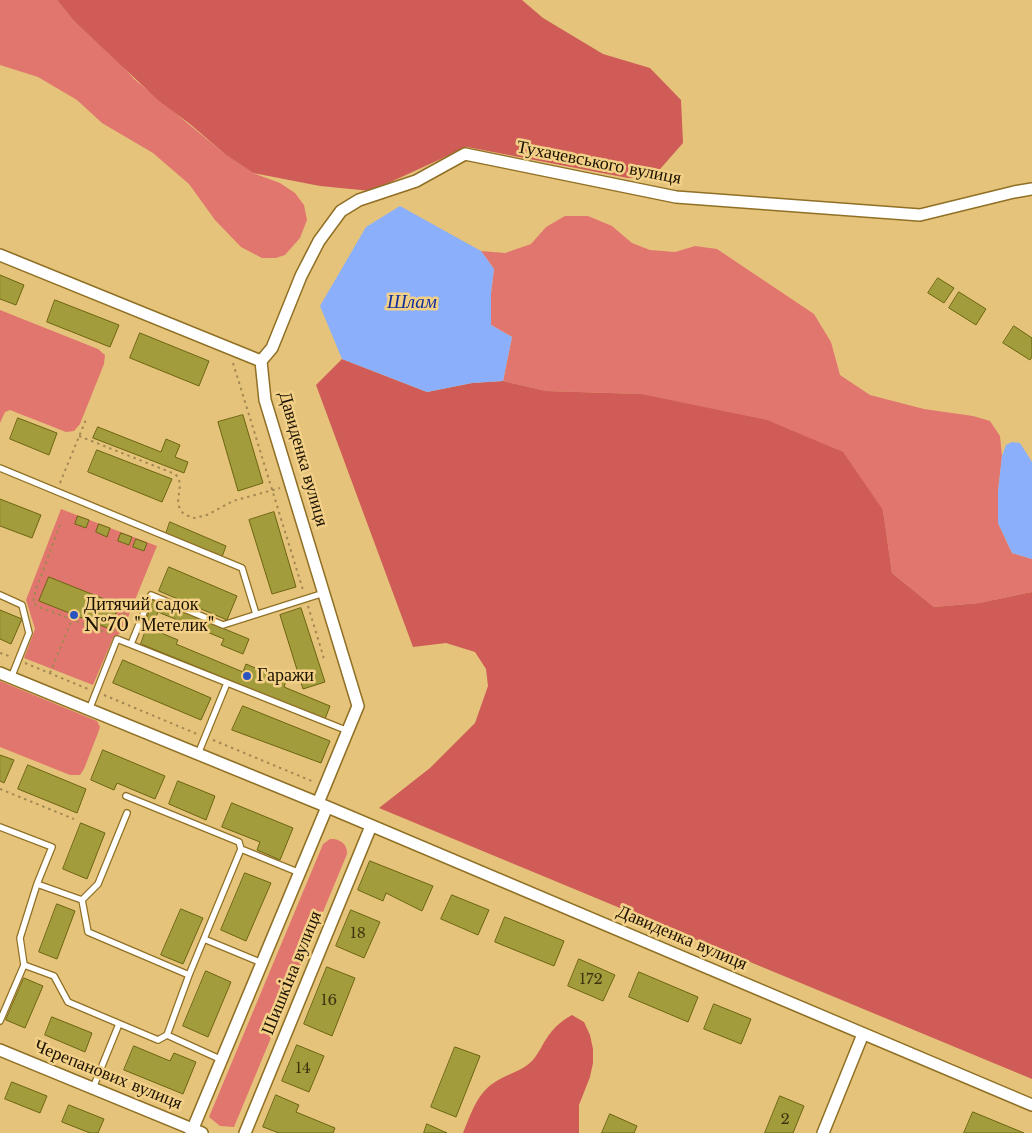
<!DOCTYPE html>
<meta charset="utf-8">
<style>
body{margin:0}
canvas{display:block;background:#e5c37b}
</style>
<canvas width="1032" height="1133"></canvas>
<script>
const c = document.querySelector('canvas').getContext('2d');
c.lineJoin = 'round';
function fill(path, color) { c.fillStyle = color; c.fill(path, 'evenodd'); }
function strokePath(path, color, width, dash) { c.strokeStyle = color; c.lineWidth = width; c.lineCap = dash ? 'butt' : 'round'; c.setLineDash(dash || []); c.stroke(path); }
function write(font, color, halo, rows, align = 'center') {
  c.font = font + ' "Libre Baskerville",serif'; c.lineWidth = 5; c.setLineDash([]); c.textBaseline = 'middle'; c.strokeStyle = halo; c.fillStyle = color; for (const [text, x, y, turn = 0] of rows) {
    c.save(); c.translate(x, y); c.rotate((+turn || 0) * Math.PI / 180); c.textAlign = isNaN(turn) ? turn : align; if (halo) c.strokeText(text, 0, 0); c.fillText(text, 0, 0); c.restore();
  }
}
const green = new Path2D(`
 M0,0H57L73,20L121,64L134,79L226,155L253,173L280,183L295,193L304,205L307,220L300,238L285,255L276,258H262L241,247L215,220L189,184L153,153L102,123L77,100L38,77L0,65Z
 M565,216H588L612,226L632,243L650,250L675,252L695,246L717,249L814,314L831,342L840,375L870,395L924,409L973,416L990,421L1000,436L1002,456L998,492V523L1012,553L1032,559V592L979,603L934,607L892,573L883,510L641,394L546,391L503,381L512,337L491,325V293L494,269L481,251L505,253L531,244L546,227Z
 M0,310L98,349L105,355L104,364L80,424L74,431L66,432L10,410L5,412L0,423Z
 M61,509L157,546L122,632L113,638L93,685L24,658L35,629L26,600Z
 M0,681L97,721L100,727L98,733L84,769L80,775H70L0,747Z
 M334,839C343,841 347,845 347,854L234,1127L220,1126L209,1117L323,844L330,839Z`);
const forest = new Path2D(`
 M57,0H522L543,18L603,54L650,68L681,100L683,143L654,176L628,178L467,147L371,191L320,186L253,173L226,155L190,124L159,101L73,20Z
 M342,359L427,392L472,383L503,381L546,391L641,394L767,420L843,452L883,510L892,573L934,607L979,603L1032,592V1079L379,808L430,768L475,723L488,686L486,669L475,652L446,643L413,647L316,385Z
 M572,1015L584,1022L590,1035L593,1049V1063L590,1077L579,1105V1133H463C471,1114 477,1093 495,1082C507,1074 522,1071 532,1061C536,1057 538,1052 541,1048C550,1032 556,1024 572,1015Z`);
const water = new Path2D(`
 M400,206L481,251L494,269L491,293V325L512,337L503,381L472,383L427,392L342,359L320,306L366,227Z
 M1012,442L1020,443L1032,462V559L1012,553L998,523V492L1002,456L1006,445Z`);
const building = new Path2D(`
 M0,275L24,285L16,305L0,299Z
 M938,278L954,288L944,303L928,293Z
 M959,292L986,309L976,325L949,308Z
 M55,300L119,325L110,347L47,322Z
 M1014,326L1032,338V357L1030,360L1003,343Z
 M140,333L209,361L199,386L130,358Z
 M243,415L263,483L238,491L218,422Z
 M18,418L57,433L49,455L10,439Z
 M98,427L161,452L166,439L180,445L175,457L188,462L184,473L93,438Z
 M97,450L172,479L162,502L88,472Z
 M0,499L41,515L32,538L0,526Z
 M274,512L296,587L272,594L249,520Z
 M78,516L89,520L86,528L75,524Z
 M170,522L226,546L222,557L166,534Z
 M99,524L110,528L107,537L96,532Z
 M121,533L132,537L129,545L118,541Z
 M136,539L147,543L144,551L133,547Z
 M169,567L237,596L227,620L159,591Z
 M49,577L119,605L110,629L39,601Z
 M151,599L249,639L243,654L221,645L224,639L158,612L154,622L146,619L150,610L147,609Z
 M301,608L325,682L303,689L280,615Z
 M0,610L22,619L11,644L0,639Z
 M147,627L178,640L176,644L243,672L246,664L286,681L284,687L330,706L325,719L141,644Z
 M123,660L211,698L201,720L113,683Z
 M243,706L330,741L321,763L232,730Z
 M103,750L165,776L155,799L117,783L114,790L91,780Z
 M0,755L14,760L4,783L0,781Z
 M28,765L86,789L77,813L18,789Z
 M178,781L215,796L206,820L169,804Z
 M232,803L293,828L280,860L257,850L260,842L222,827Z
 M81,823L105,833L87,879L63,869Z
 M370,861L433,886L422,911L386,893L383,901L358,890Z
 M245,873L271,883L246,941L221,930Z
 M452,895L489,910L478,935L441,919Z
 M57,904L75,911L57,959L39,952Z
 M181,909L203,918L183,964L161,955Z
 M351,910L380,922L364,958L336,946Z
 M505,917L564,941L554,966L495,942Z
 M579,959L615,975L603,1001L568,986Z
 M327,967L355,978L332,1036L304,1024Z
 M206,971L231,982L208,1037L183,1026Z
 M639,972L698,997L688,1022L629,997Z
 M24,978L43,986L25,1028L6,1020Z
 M714,1004L751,1019L741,1044L704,1029Z
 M52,1017L92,1033L85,1052L45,1035Z
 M297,1045L324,1056L309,1092L282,1081Z
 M134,1046L170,1061L174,1053L196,1062L183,1094L124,1070Z
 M455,1047L480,1056L456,1117L431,1107Z
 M12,1082L47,1096L40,1113L5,1099Z
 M276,1095L299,1105L296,1112L335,1128L333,1133H279L263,1127Z
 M780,1096L804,1106L793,1133H765Z
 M69,1105L104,1119L98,1133H90L62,1122Z
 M973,1112L1024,1133H964Z
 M610,1114L637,1126L634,1133H602Z
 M427,1124L447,1133H424Z`);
const path = new Path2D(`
 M233,363L303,590
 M79,436L175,474C187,485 171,501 183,513C185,515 191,517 194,518L207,515L233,501L280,488
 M60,483L87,417
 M60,525L35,592L33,603L39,607L110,634
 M308,606L325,662
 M113,631L119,626L126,610
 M0,653L9,656
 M25,663L88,689
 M50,673L74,615
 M104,695L197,734
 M213,740L314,782
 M0,789L74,819`);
const lane = new Path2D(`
 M0,468L242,568L256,614
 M0,595L22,605L29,633L11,678
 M131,644L151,595L223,625L324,593
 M89,710L117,639L348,731
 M198,754L227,683
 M126,796L239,842L241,849L189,975
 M0,827L52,847L37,884L82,900L88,932L189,975L167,1035L222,1060
 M241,849L300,873
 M82,900L98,884L127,813
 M204,939L262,963
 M24,965L54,976L68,1002L158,1040L167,1035
 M0,1021L24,965L20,938L37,884
 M93,1088L119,1024`);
const street = new Path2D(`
 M0,255L261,361
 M261,361L272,348L301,276L319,241L341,211L359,200L416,181L465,154L676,197L920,215L1014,192L1032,189
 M261,361L265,400L358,706L318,803
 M0,673L318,803L1032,1105
 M0,1050L202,1133
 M191,1133L327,807
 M245,1133L371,826
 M823,1133L863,1034`);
const markers = [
 [74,615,5,"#2b53c2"],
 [247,676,5,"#2b53c2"]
];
const numberNames = [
 ["18",358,934],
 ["172",591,980],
 ["16",329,1001],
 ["14",303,1069],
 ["2",785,1120]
];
const streetNames = [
 ["Тухачевського вулиця",599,163,11],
 ["Давиденка вулиця",303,459,74],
 ["Давиденка вулиця",682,938,23],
 ["Шишкiна вулиця",292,973,-68],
 ["Черепанових вулиця",108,1075,22]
];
const poiNames = [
 ["Дитячий садок",84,605],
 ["№70 \"Метелик\"",84,626],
 ["Гаражи",257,676]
];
const waterNames = [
 ["Шлам",412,303]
];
fill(green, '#e1766f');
fill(forest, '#cf5c57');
fill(water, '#8caffb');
fill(building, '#a39c3c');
strokePath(building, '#6b6510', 1);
strokePath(lane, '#907025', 8);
strokePath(street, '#907025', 14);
strokePath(path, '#a28852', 2, [2.5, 4]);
strokePath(lane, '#fff', 5.5);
strokePath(street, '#fff', 11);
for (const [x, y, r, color] of markers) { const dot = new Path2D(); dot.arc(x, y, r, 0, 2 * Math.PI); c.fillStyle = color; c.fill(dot); strokePath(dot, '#f3d087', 2); }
write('15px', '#3d340f', null, numberNames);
write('18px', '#1b1200', '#f3d087', streetNames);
write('18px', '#1b1200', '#f3d087', poiNames, 'left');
write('italic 19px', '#102f9a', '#f3d087', waterNames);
</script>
